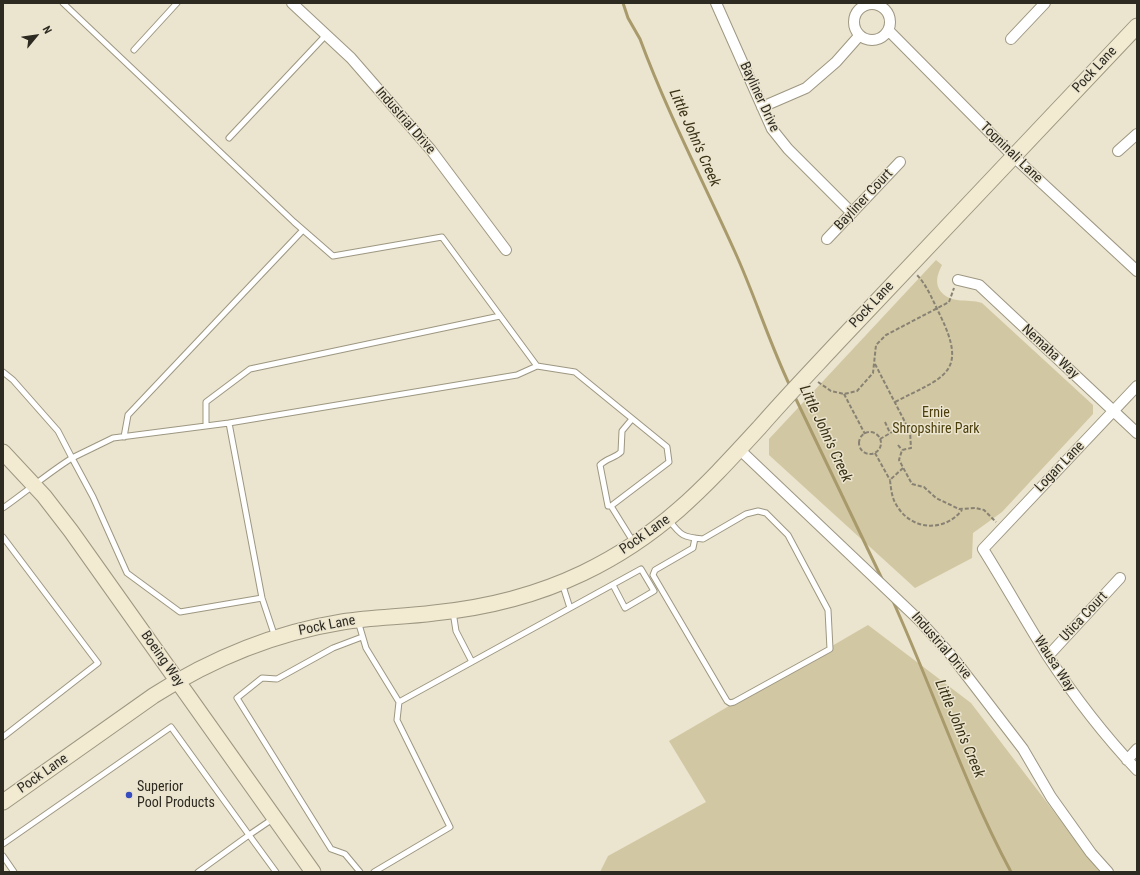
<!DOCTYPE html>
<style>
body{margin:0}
#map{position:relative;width:1140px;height:875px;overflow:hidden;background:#ebe4ce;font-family:"Roboto Condensed",sans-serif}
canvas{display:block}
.frame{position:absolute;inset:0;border:4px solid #2c2a21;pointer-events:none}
.north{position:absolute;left:16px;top:16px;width:40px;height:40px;-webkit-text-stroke:3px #ebe4ce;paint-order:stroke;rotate:61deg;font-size:11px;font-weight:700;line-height:16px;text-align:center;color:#2c2a21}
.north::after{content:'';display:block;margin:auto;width:14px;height:18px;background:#2c2a21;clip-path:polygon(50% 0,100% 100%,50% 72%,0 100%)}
</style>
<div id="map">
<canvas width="1140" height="875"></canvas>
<div class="frame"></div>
<div class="north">N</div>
</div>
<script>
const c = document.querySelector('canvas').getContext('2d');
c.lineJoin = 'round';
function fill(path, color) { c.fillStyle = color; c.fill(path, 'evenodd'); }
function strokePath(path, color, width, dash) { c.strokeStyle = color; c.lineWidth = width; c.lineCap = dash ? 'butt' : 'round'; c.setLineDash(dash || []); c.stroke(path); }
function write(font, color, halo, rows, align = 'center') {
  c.font = font + ' "Roboto Condensed",sans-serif'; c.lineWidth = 3; c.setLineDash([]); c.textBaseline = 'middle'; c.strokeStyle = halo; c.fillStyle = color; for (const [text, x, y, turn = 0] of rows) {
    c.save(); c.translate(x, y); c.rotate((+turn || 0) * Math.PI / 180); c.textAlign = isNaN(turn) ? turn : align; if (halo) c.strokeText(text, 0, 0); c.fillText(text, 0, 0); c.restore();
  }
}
const green = new Path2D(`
 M936,260L942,265C938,273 935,281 939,289C949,305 967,298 982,303L1093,405V414L1002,512L973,533L972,558L915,588L769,455V439Z
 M868,625L971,703L1100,872H600L608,856L706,802L669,741Z`);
const stream = new Path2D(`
 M623,3L628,18L640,39C667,112 703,181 735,252C755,296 769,342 790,386
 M794,395L883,581
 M892,599C933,689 964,784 1011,872`);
const path = new Path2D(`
 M875,364L906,424
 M818,382L831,391L844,394L857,391L873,373L876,345L886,335L949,302L954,288
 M844,394L865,434
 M895,402C943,377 969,374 940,315C934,303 927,285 917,275
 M885,422L890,433
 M859 443a11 11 0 1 1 22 0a11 11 0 1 1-22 0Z
 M880,439L906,424L910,431L911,448L902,450L899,460L912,484L924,487L936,498L959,509L976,508L984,510L996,522
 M898,445L902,450
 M875,453L890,480
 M903,468L890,480C891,489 892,499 897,506C912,531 945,532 962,510`);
const lane = new Path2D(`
 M63,3L294,222L333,256L442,237L537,366L575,372L667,447L669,462L611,506H608L600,465C607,458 615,458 621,452L622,431L632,419
 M134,50L177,3
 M229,138L326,35
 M3,372L13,380L58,431L72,458L113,438L229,423
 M206,426V402L250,369L500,316
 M124,437L128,415L303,230
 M611,506L634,543
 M3,508C26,492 48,473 72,458L93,497L127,573L180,612L262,598
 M669,520C681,536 683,537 703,539L746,514L758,511L766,513L788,535L828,610L830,649L734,702L730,703L727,701L653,575L655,570L693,548L695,538
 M3,537L98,663L3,737
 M562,583L570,608
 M453,612L456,631L472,662
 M358,621L366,648L399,702C480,658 560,613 641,569L654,591L625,608L613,585
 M275,637L262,598L229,423L517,375L537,366
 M3,844L171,727L249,835L274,818
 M3,856L14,872
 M198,872L249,835L276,872
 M360,872L345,854L331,849L237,698L262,678L277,679L333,648L362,637
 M374,872L450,827L397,720L399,702`);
const street = new Path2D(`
 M292,3L351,58L431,150L506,250
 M716,3L772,129L788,149L852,213
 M854 22a18 18 0 1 1 36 0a18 18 0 1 1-36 0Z
 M889,31L1014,157L1137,271
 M1011,39L1045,3
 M762,107L806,88L836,62L859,36
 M1118,151L1137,134
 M827,239L900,162
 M958,280L979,285L1137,433
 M1137,386L983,549C1005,584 1025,620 1047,655C1074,696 1104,735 1137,770
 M739,449L920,621L951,655L1023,749L1051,797L1091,853L1108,872
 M1048,656L1120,578
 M1127,760L1137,749`);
const secondary = new Path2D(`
 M3,452L44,496L71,531L313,872
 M3,802L153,696C211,659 274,633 342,622C373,617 404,617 434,613C485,608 537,595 583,573C660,536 703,489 759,428C785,398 812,370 839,341C938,236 1038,131 1137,26`);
const markers = [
 [129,795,4,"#374dbf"]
];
const streetNames = [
 ["Pock Lane",1095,70,-47],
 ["Bayliner Drive",759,97,65],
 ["Industrial Drive",405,121,49],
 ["Togninali Lane",1011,153,44],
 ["Bayliner Court",864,200,-47],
 ["Pock Lane",872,305,-47],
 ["Nemaha Way",1050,352,43],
 ["Logan Lane",1060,467,-46],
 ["Pock Lane",645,535,-35],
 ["Utica Court",1084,617,-47],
 ["Pock Lane",327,626,-11],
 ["Industrial Drive",941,646,49],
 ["Boeing Way",162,659,55],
 ["Wausa Way",1054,664,57],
 ["Pock Lane",43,774,-35]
];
const parkNames = [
 ["Ernie",936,413],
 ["Shropshire Park",936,429]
];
const poiNames = [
 ["Superior",137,787],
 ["Pool Products",137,803]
];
const waterNames = [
 ["Little John's Creek",694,138,66],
 ["Little John's Creek",825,434,65],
 ["Little John's Creek",959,729,67]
];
fill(green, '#d2c7a3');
strokePath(stream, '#a89a6b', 3);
strokePath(lane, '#9d9782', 7);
strokePath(street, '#9d9782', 12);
strokePath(secondary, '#9d9782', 17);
strokePath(path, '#878273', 2, [4, 2]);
strokePath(lane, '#fff', 5);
strokePath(street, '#fff', 10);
strokePath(secondary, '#f2ead1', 15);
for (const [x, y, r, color] of markers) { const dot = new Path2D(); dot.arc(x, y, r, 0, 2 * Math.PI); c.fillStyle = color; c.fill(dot); strokePath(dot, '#ebe4ce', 1.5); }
write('14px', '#2c2a21', '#ebe4ce', streetNames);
write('14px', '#4b3e0b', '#ebe4ce', parkNames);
write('14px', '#2c2a21', '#ebe4ce', poiNames, 'left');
write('italic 15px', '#393014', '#ebe4ce', waterNames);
</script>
